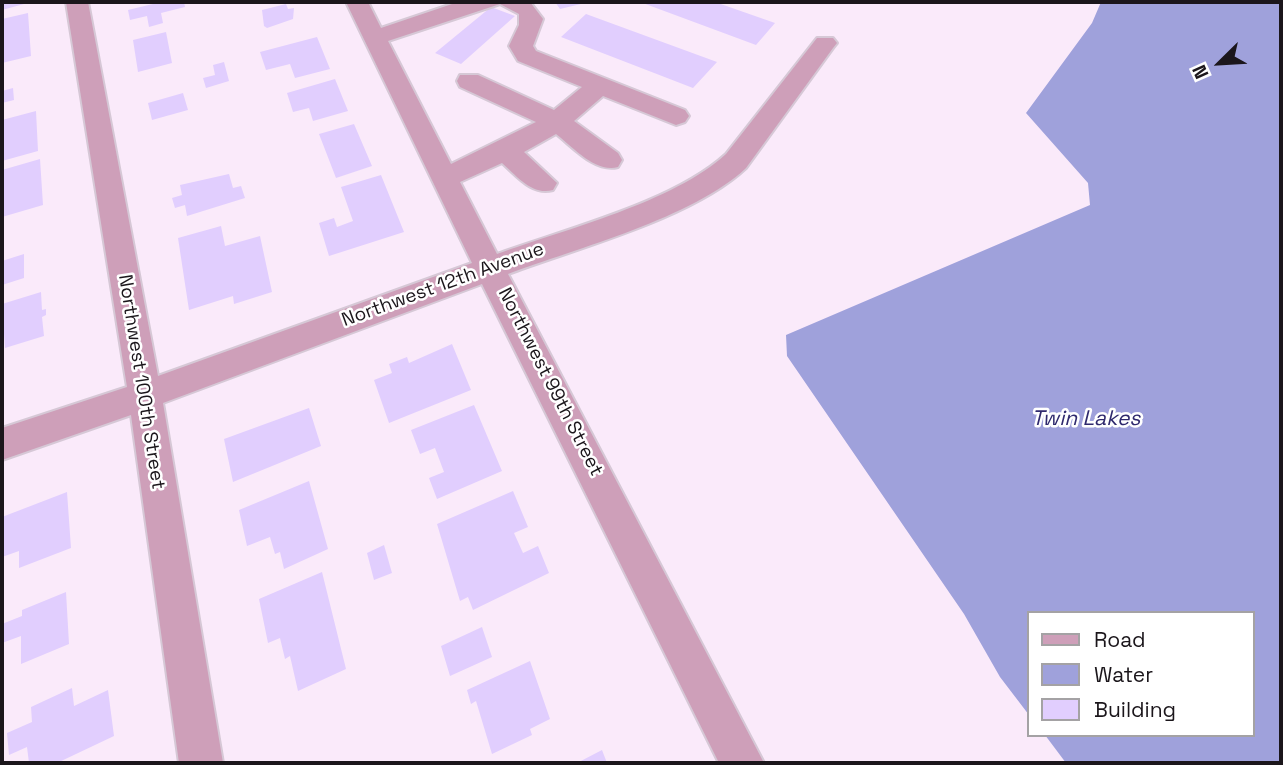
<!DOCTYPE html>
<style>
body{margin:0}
#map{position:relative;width:1283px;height:765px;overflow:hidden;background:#faeafa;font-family:"Space Grotesk",sans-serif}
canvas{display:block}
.frame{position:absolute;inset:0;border:4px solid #1b161b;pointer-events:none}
.legend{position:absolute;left:1027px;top:611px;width:228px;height:126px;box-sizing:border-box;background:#fff;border:2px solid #a4a2a4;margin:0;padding:9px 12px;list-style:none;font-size:21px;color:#1b161b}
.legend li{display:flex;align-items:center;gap:14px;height:35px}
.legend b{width:35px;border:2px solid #a4a2a4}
.north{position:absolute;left:1185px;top:28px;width:70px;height:70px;-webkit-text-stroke:5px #fff;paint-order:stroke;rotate:246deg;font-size:19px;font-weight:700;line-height:28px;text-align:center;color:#1b161b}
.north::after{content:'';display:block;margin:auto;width:24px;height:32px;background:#1b161b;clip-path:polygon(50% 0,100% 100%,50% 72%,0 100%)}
</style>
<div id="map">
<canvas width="1283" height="765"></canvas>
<div class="frame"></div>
<ul class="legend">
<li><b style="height:9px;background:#ce9fb9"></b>Road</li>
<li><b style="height:19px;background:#9fa1db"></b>Water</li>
<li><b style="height:19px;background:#e1cefe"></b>Building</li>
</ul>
<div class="north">N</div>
</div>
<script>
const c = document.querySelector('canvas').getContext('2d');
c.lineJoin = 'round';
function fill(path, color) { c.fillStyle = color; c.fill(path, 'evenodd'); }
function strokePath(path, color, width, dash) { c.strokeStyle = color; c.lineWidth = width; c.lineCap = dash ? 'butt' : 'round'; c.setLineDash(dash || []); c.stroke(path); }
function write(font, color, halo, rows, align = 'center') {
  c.font = font + ' "Space Grotesk",sans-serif'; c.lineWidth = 5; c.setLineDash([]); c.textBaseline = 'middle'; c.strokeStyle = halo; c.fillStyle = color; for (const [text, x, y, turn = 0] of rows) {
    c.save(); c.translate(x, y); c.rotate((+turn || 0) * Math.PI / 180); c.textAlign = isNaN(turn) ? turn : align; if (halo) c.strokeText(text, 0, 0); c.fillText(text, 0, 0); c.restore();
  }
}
const water = new Path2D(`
 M1101,2H1281V763H1066L1045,735H1253V613H1029V715L1000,677L964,614L787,356L786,335L1090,205L1088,183L1026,113L1092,23Z`);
const building = new Path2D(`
 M2,2H24V4L2,10Z
 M161,2H184L185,7L161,13L163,23L149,27L147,16L130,20L128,10Z
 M555,2H585V3L560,9Z
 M640,2H715L775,23L756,45Z
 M286,4L288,9L294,8L293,19L267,28L264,26L262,10Z
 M491,7L515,16L461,64L435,53Z
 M28,13L31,56L2,63V19Z
 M586,14L717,62L693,88L561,37Z
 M166,32L172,63L138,72L133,40Z
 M317,37L330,69L295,78L290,64L266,70L260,52Z
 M224,62L229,81L206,88L203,78L215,75L213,65Z
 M335,79L348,111L313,121L309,108L293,112L287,93Z
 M13,88L14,100L2,103V91Z
 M183,93L188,110L152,120L148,103Z
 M36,111L38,151L2,161V120Z
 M354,124L372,166L336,178L319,134Z
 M40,159L43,205L2,217V170Z
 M229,174L233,188L241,186L245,198L187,216L185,205L175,208L172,198L182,195L180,185Z
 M381,175L404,232L329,256L319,223L334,218L337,227L353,221L341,187Z
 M221,226L225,246L260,236L272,292L234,304L233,296L189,310L178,238Z
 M24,254V278L2,285V261Z
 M41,292L42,310L46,309V315L42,317L44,336L5,348L4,334L2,335V304Z
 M452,344L471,390L389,423L374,380L392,373L389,364L407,357L409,363Z
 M474,405L502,471L437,499L429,478L444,472L435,448L420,454L411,430Z
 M309,408L321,446L233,482L224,439Z
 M309,481L328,549L284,569L280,552L275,554L270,537L247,546L239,510Z
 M513,491L528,527L514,533L523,553L538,546L549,573L473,610L468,597L460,601L437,524Z
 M67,492L71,548L19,568V551L2,557V517Z
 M384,545L392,573L374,580L367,553Z
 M322,572L346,669L298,691L290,656L285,659L280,638L268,643L259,599Z
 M66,592L69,644L21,664V636L2,643V624L22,616V610Z
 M482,627L492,657L450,676L441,646Z
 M530,661L550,719L530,729L532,735L492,754L476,701L471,704L467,690Z
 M72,688L74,706L108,690L114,736L57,763H29L27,747L9,755L7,733L32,722L31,707Z
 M602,750L607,763H577Z`);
const minor = new Path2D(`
 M66,2H88L158,376L472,263L346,2H368L381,28L458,2H530L543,19L533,46L536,51L685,110L689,116L685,122L676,125L603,96L574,121L618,153L622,160L618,167C595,173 573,147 556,134L524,152L557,183L553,190C532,196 517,176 502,163L460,182L497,254C566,229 674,202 726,154L817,38H833L837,43L833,48L746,168C693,218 577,248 508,274L764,763H719L482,284L163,403L223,763H179L131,415L2,460V428L127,387ZM500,4L519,14V25L509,46L518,61L582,87L554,110L478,75H460L457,81L460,87L536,122L451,164L388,41Z`);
const streetNames = [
 ["Northwest 12th Avenue",443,285,-20],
 ["Northwest 100th Street",141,382,81],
 ["Northwest 99th Street",550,382,63]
];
const waterNames = [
 ["Twin Lakes",1086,419]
];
fill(water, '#9fa1db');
fill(building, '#e1cefe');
strokePath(minor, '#d6c8d6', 4);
fill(minor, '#ce9fb9');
write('19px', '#1b161b', '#fff', streetNames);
write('italic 21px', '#2f296d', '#fff', waterNames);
</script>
